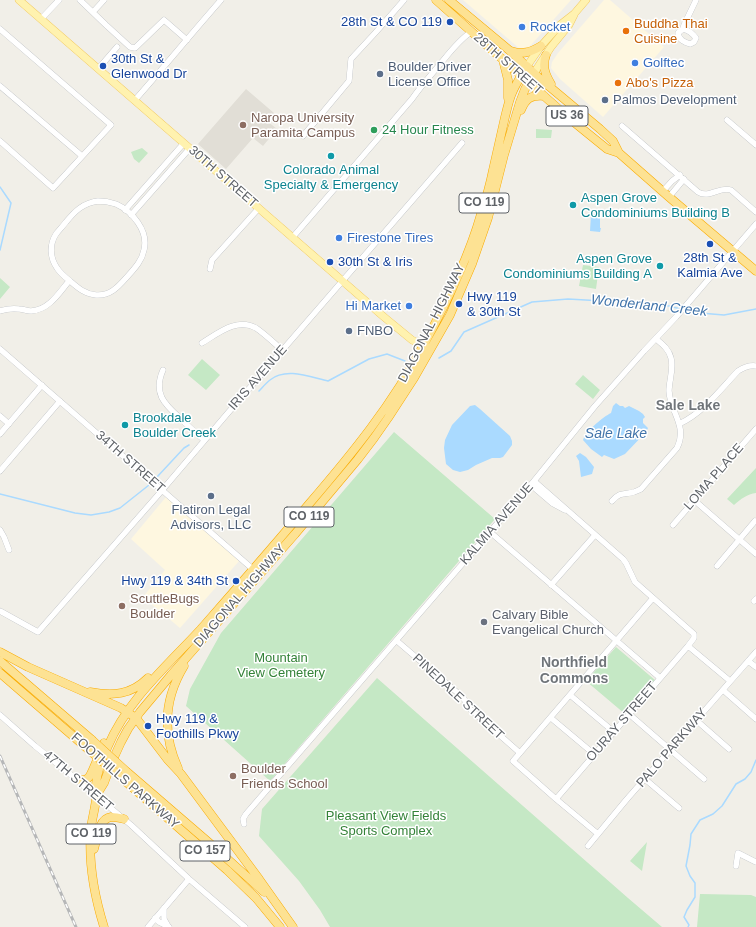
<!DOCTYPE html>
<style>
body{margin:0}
canvas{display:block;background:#f1efe8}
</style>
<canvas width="756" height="927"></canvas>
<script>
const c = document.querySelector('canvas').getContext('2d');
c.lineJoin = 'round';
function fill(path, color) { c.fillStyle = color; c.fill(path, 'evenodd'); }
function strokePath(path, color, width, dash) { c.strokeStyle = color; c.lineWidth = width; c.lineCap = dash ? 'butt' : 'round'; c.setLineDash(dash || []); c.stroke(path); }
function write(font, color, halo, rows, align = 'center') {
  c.font = font + ' Arial,sans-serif'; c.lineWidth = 3; c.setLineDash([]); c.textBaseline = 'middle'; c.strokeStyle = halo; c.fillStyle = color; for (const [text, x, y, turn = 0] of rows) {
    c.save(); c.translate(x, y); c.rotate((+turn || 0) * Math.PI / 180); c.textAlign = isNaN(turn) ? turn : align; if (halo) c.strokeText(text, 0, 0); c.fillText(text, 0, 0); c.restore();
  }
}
const commercial = new Path2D(`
 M463,0H571L531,45L528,48L520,49Z
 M604,0H610L664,47L603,117L560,79L551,68L552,62L558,53Z
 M166,497L240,560L180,628L143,597L165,570L131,539Z`);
const education = new Path2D(`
 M246,89L274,113L267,121L277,129L263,146L253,138L226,169L198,144Z`);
const green = new Path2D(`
 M536,129L552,130L551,138H536Z
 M142,148L148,153L139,163L134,159L131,152Z
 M583,265L599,267L596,289L579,286Z
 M0,278L10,287L0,299Z
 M202,359L220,375L206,390L188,375Z
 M583,375L600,390L593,399L575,384Z
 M394,432L495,519L270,781L186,706L190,689L221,633Z
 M756,468V493C747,494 741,499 734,505L727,499Z
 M616,647L655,680L625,714L586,681Z
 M377,678L628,898L662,927H330L320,910L299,881L259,836L262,809Z
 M647,842L642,871L630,861Z
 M700,894L751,895L756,897V927H697Z`);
const water = new Path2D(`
 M591,214H600V228H601L600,232L590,231Z
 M616,403L620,406H623L625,408L629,406L639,411L643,414L645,417L643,419V423L648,428L646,432L625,454L614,459L604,455L602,457L591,449L583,440C587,430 603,417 611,413L613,406Z
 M475,405L480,409L510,436L512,441V445L503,457L500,458H492L476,465L468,470L460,472L453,470L446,464L444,448L445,440L452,425L470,406Z
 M580,453L586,457L594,467L592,474L581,477L579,461L576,456Z`);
const stream = new Path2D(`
 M0,187L11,203L0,250
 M685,310L700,313L724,315L756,309
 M439,358L451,351L464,332L532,302L568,299L603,301L614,299L630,303L669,306L681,309
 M259,391C262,388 266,383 270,380C286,367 310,377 328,381L369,359L387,354L405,361
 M157,477L184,448L189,445
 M0,494L75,513L91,515L109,512L120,508L149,485
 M688,927L689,925L684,917L687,910L695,897V883L690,876L686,866L690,845L691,834L700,820L713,814L722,806L736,784L745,779L751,772L756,760`);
const minor = new Path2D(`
 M80,0L106,25L130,47L135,48L164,20L187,40
 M93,12L104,0
 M41,19L59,0
 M0,29L111,125L53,188L0,141
 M683,29C688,30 693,34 696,38L694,42L690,44C684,42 679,40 678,33L683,29L684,25L696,0
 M98,69L117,47
 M0,86L82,156
 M135,100C164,67 192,33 221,0
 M727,120L756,145
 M622,126L698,192C709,199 720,186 731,190L756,212
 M303,136L349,81L351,59L376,32L404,0
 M663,191L672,181L680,175
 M669,197L684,179
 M98,201C104,201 110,202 116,204C132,211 149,231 144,250C142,261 134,269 126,278C118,287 110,296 96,295C85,294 78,288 70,281C65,277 60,273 57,268C50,258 49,245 56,234C59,230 63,226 66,222C75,211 83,203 98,201Z
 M125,210L184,143
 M131,215L190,148
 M292,238L412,99C421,86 431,75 441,63C450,52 459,40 471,32
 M210,269L212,260L259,208
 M0,311C6,309 12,308 19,309C23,309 27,311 31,311C49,310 59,293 69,281
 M202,343C217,334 237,317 256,328C265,334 274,343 282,350
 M0,349L255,571
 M163,370C153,393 164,404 180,418C188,426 196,433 204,440
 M0,416L9,424
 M679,424C703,413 720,390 738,371C744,367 749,365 756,366
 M0,434L42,385
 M0,471L60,401
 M534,481L623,559L626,563L635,582L694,634V638L688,646L730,681
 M531,485L552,503L565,510
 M694,500L756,554
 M612,501C621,491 624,495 634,492C637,491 639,490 641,489L677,448C688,426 670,412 669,391C669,381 674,368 671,358C669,349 662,344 656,339
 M673,525L756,429
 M0,530L4,537L9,550
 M490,532L660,678
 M717,566L755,521
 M551,585L595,535
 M754,601L756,599
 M0,611L38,632L158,495L227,414L462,143
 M397,641L459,694L464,699L470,709L520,753
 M748,661L756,667
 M723,690L756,719
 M570,695L614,732
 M629,714L704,779
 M0,715L35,746L65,770L131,825L189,879L245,927
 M551,718L594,754
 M696,720L729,749
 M645,779L679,808
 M556,799L688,646
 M244,824L243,819L246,814L534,481L595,406L644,351L676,317L756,224
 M598,834L556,799L513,761L653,598
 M588,846L627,799L756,652
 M736,866L738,853L756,862
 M164,908V919L168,926
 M155,918L159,922L169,927
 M148,927L189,879`);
const major = new Path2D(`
 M19,0L384,317L412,340L428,348
 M527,66L541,46L560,25L574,14L586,0
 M534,73L551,47L569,25L574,15`);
const highway = new Path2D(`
 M436,0L483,42L570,119L607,149L619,153
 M449,0L509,50L538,77L600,129L613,141L619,153L669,197L756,271
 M511,51C523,55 531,52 541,46
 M546,55C542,66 545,74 551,84
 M503,60L508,80V98
 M521,110C526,98 531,95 544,96
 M0,652L28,667L121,708L136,718L168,760L181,774L259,879L293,927
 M0,661L92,740
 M0,673L88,749
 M90,692C113,696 131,695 148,678
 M178,768C162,733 164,699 184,666
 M127,772L214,847L264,892
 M76,779C80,780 85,781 88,778C92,775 101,749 104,743
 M124,780L227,870L256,898L280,927
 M96,796L104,783L111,764L121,742L128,729L140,712L171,675L295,534L358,459L374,438L388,418L414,378L450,315L472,264L488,218L504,155L520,102L525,89L534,73
 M94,849C97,839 98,819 111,817C115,817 120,818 124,819
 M104,927C94,895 88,862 91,828C92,819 95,809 96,799C96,794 95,789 96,784C97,771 103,757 108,746C128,699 167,666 201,629C237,588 274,546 309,504C351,455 393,404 423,346C446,304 468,260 481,214C486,199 490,185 493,170C497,152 501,134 505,117C507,109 509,100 512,93C516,83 522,75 527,66`);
const rail = new Path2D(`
 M0,756L76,927`);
const highwayBridge = new Path2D(`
 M92,740L127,772
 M88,749L124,780`);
const markers = [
 [450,22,4,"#1a4fb4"],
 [522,27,4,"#3f7fe0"],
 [626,31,4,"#e8710a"],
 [635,63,4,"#3f7fe0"],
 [103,66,4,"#1a4fb4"],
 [380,74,4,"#5c6f8a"],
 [618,83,4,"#e8710a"],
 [605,100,4,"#5c6f8a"],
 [243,125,4,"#8d6e63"],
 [374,130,4,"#2e9e5b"],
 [331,156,4,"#0f9aa8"],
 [573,205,4,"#0f9aa8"],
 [339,238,4,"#3f7fe0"],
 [710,244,4,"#1a4fb4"],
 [330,262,4,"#1a4fb4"],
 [660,266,4,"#0f9aa8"],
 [459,304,4,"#1a4fb4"],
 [409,306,4,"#3f7fe0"],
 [349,331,4,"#5c6f8a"],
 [125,425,4,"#0f9aa8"],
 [211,496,4,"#5c6f8a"],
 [236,581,4,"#1a4fb4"],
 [122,606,4,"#8d6e63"],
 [484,622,4,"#6b7280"],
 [148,726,4,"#1a4fb4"],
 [233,776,4,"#8d6e63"]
];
const shields = [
 [567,116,42],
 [484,203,50],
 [309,517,50],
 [91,834,50],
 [205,851,50]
];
const shieldNames = [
 ["US 36",567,116],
 ["CO 119",484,203],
 ["CO 119",309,517],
 ["CO 119",91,834],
 ["CO 157",205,851]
];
const transitNames = [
 ["28th St & CO 119",442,22,"right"],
 ["30th St &",111,59],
 ["Glenwood Dr",111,74],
 ["28th St &",710,258,"center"],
 ["Kalmia Ave",710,273,"center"],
 ["30th St & Iris",338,262],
 ["Hwy 119",467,297],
 ["& 30th St",467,312],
 ["Hwy 119 & 34th St",228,581,"right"],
 ["Hwy 119 &",156,719],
 ["Foothills Pkwy",156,734]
];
const foodNames = [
 ["Buddha Thai",634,24],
 ["Cuisine",634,39],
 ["Abo's Pizza",626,83]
];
const shopNames = [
 ["Rocket",530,27],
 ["Golftec",643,63],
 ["Firestone Tires",347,238],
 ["Hi Market",401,306,"right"]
];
const streetNames = [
 ["28TH STREET",508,64,41],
 ["30TH STREET",223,177,41],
 ["DIAGONAL HIGHWAY",432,323,-63],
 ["IRIS AVENUE",258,378,-49],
 ["34TH STREET",130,462,41],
 ["LOMA PLACE",714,477,-49],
 ["KALMIA AVENUE",497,524,-49],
 ["DIAGONAL HIGHWAY",240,596,-49],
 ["PINEDALE STREET",458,697,43],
 ["OURAY STREET",622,722,-49],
 ["PALO PARKWAY",672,748,-49],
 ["47TH STREET",78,781,40],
 ["FOOTHILLS PARKWAY",125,781,41]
];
const serviceNames = [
 ["Boulder Driver",388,67],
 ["License Office",388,82],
 ["Palmos Development",613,100],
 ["FNBO",357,331],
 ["Flatiron Legal",211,510,"center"],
 ["Advisors, LLC",211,525,"center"]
];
const educationNames = [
 ["Naropa University",251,118],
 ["Paramita Campus",251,133],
 ["ScuttleBugs",130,599],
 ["Boulder",130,614],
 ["Boulder",241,769],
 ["Friends School",241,784]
];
const leisureNames = [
 ["24 Hour Fitness",382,130]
];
const cultureNames = [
 ["Colorado Animal",331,170,"center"],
 ["Specialty & Emergency",331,185,"center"],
 ["Aspen Grove",581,198],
 ["Condominiums Building B",581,213],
 ["Aspen Grove",652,259,"right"],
 ["Condominiums Building A",652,274,"right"],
 ["Brookdale",133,418],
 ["Boulder Creek",133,433]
];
const worshipNames = [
 ["Calvary Bible",492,615],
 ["Evangelical Church",492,630]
];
const parkNames = [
 ["Mountain",281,658],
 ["View Cemetery",281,673],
 ["Pleasant View Fields",386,816],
 ["Sports Complex",386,831]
];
const waterNames = [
 ["Wonderland Creek",649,306,6],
 ["Sale Lake",616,434]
];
const neighbourhoodNames = [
 ["Sale Lake",688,406],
 ["Northfield",574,663],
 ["Commons",574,679]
];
fill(commercial, '#fef7e0');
fill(education, '#e1ded6');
fill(green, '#c5e8c5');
fill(water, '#aadaff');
strokePath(stream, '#aadaff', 1.5);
strokePath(minor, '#b5b8bc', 6);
strokePath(major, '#f2c960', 8);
strokePath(highway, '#f9ab00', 9);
strokePath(minor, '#fff', 5.5);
strokePath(major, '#fff2af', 7);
strokePath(highway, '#fde293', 8);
strokePath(rail, '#b6b7b8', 3);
strokePath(rail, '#fff', 1.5, [4.5]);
strokePath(highwayBridge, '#f9ab00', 9, []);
strokePath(highwayBridge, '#fde293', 8);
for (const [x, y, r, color] of markers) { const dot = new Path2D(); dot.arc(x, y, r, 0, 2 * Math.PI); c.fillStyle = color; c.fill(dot); strokePath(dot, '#fff', 1.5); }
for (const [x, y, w] of shields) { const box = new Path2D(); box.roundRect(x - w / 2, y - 10, w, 20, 3); c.fillStyle = '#fff'; c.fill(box); strokePath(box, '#5f6368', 1); }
write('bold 12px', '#5f6368', null, shieldNames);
write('13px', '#164399', '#fff', transitNames, 'left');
write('13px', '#c56008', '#fff', foodNames, 'left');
write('13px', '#366cbe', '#fff', shopNames, 'left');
write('13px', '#5f6368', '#fff', streetNames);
write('13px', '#4e5e75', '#fff', serviceNames, 'left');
write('13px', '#785e54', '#fff', educationNames, 'left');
write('13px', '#27864d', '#fff', leisureNames, 'left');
write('13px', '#0d838f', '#fff', cultureNames, 'left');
write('13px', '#5b616d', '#fff', worshipNames, 'left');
write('13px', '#348238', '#fff', parkNames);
write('italic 14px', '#4174aa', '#fff', waterNames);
write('bold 14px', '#70757a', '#fff', neighbourhoodNames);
</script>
